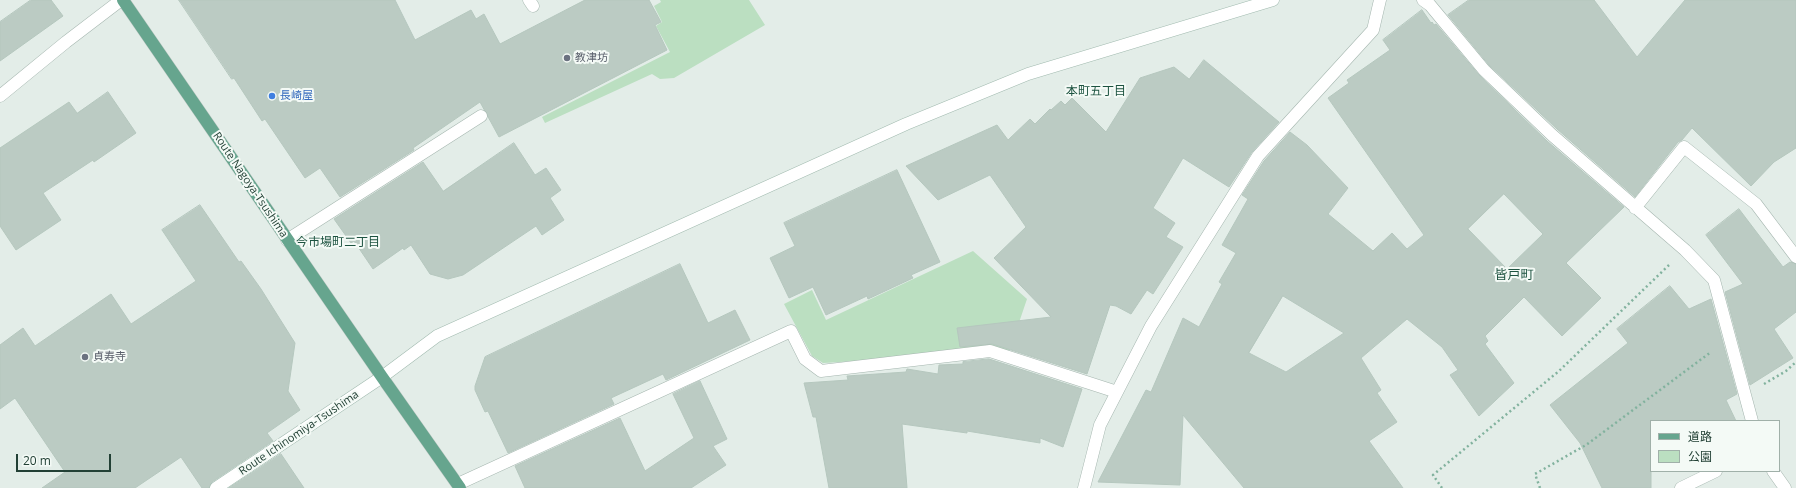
<!DOCTYPE html>
<meta charset="utf-8">
<style>
body{margin:0}
#map{position:relative;width:1796px;height:488px;overflow:hidden;background:#e3ede8;font-family:"Open Sans","Noto Sans JP",sans-serif}
canvas{display:block}
.legend{position:absolute;left:1650px;top:420px;width:130px;height:52px;box-sizing:border-box;background:#f4faf6;border:1px solid #a0b0a9;margin:0;padding:5px 7px;list-style:none;font-size:12px;color:#224035}
.legend li{display:flex;align-items:center;gap:8px;height:20px}
.legend b{width:20px;border:1px solid #a0b0a9}
.scale{position:absolute;left:16px;top:454px;width:95px;height:18px;box-sizing:border-box;border:2px solid #224035;border-top:0;padding-left:5px;font-size:12px;line-height:14px;white-space:nowrap;color:#224035;-webkit-text-stroke:3px #f4faf6;paint-order:stroke}
</style>
<div id="map">
<canvas width="1796" height="488"></canvas>
<ul class="legend">
<li><b style="height:5px;background:#66a58e"></b>道路</li>
<li><b style="height:11px;background:#bbdfc1"></b>公園</li>
</ul>
<div class="scale">20 m</div>
</div>
<script>
const c = document.querySelector('canvas').getContext('2d');
c.lineJoin = 'round';
function fill(path, color) { c.fillStyle = color; c.fill(path, 'evenodd'); }
function strokePath(path, color, width, dash) { c.strokeStyle = color; c.lineWidth = width; c.lineCap = dash ? 'butt' : 'round'; c.setLineDash(dash || []); c.stroke(path); }
function write(font, color, halo, rows, align = 'center') {
  c.font = font + ' "Open Sans","Noto Sans JP",sans-serif'; c.lineWidth = 4; c.setLineDash([]); c.textBaseline = 'middle'; c.strokeStyle = halo; c.fillStyle = color; for (const [text, x, y, turn = 0] of rows) {
    c.save(); c.translate(x, y); c.rotate((+turn || 0) * Math.PI / 180); c.textAlign = isNaN(turn) ? turn : align; if (halo) c.strokeText(text, 0, 0); c.fillText(text, 0, 0); c.restore();
  }
}
const green = new Path2D(`
 M660,0H749L765,25L674,78L660,79L652,74L545,123L542,117L670,52L656,26L662,22L654,6L661,2Z
 M973,251L1027,299L1009,352L823,363L812,356L784,304L812,290L826,320Z`);
const building = new Path2D(`
 M31,0H51L63,16L0,61V22Z
 M179,0H395L415,40L471,10L476,19L484,14L500,44L585,0H649L661,22L655,25L667,50L499,137L480,102L413,148L414,150L340,197L320,168L305,178L265,119L262,121L234,78L232,79Z
 M1469,0H1594L1637,57L1685,0H1796V148L1774,162L1751,186L1692,128L1682,140L1678,142L1635,197L1557,129L1489,65L1448,15Z
 M1422,10L1431,23L1432,22L1434,25L1436,24L1479,75L1547,141L1624,207L1566,263L1601,298L1562,336L1524,297L1485,336L1488,341L1485,344L1514,383L1479,416L1450,375L1458,370L1442,347L1407,319L1361,358L1381,390L1377,393L1397,422L1369,441L1403,488H1244L1183,415L1180,485L1098,482L1146,390L1151,392L1183,318L1199,327L1222,284L1219,282L1236,253L1222,245L1248,199L1242,195L1264,161L1290,132L1307,145L1348,188L1328,214L1373,251L1392,233L1407,249L1424,235L1328,98L1349,83L1347,80L1390,50L1383,40ZM1504,194L1543,234L1507,269L1468,229ZM1283,296L1344,333L1286,372L1249,353Z
 M1204,60L1279,122L1252,152L1229,187L1183,158L1153,208L1175,223L1166,237L1183,247L1153,294L1147,290L1131,314L1116,306L1110,305L1087,374L992,344L960,347L957,328L1051,317L994,258L1026,227L990,175L938,200L906,166L997,125L1008,140L1030,119L1035,124L1050,109L1051,110L1061,101L1065,105L1072,98L1106,132L1140,78L1174,67L1189,79Z
 M108,92L136,133L94,162L93,160L43,193L61,220L16,250L0,226V148L69,102L77,113Z
 M514,143L535,175L546,168L561,190L550,198L564,220L542,235L536,226L463,275L448,279L430,274L411,245L404,250L403,248L373,269L354,241L351,243L334,219L423,162L443,191Z
 M897,170L940,262L911,275L913,278L868,299L867,296L826,315L813,287L789,298L770,258L795,246L784,223Z
 M200,205L239,262L241,261L261,289L295,343L288,391L300,410L267,433L273,441L212,482L209,488H202L181,457L135,488H42L65,472L15,398L0,409V345L23,328L35,346L111,294L131,324L196,281L162,230Z
 M1739,209L1783,267L1790,262L1796,264V312L1774,329L1793,358L1750,385L1725,292L1743,284L1706,235Z
 M680,264L708,323L735,310L750,340L666,380L663,374L611,398L614,404L508,453L488,411L485,412L475,390V386L485,357Z
 M1670,286L1689,309L1711,299L1737,394L1726,400L1736,421H1651V488H1602L1580,443L1550,405L1628,343L1617,329Z
 M989,359L1082,389L1063,447L1040,438V443L967,431V433L902,424L907,488H829L816,417H813L804,383L848,380L847,376L906,372L907,369L938,374L939,365L963,364V362Z
 M700,381L727,439L713,446L726,465L691,488H525L515,466L620,418L645,471L694,438L673,394Z
 M281,454L304,488H229Z`);
const path = new Path2D(`
 M1764,384L1786,371L1796,362
 M1442,488L1433,475L1559,371L1669,265
 M1540,488L1535,474L1586,445L1711,352`);
const lane = new Path2D(`
 M529,0L533,6
 M287,240L481,116`);
const street = new Path2D(`
 M1423,0L1430,5L1484,70L1552,135L1685,250L1714,280L1752,421
 M0,96L66,42L121,0
 M1635,208L1684,147L1756,204L1796,257
 M1773,471L1785,488
 M458,484L791,331L805,359L821,371L990,351L1117,392
 M1084,488L1100,425L1151,326L1258,156L1373,30L1380,0
 M1681,488L1716,471`);
const secondary = new Path2D(`
 M216,488L382,377L437,336L906,124L1028,74L1273,0`);
const primary = new Path2D(`
 M123,0L382,377L460,488`);
const markers = [
 [567,58,4,"#6b7280"],
 [272,96,4,"#3f7fe0"],
 [85,357,4,"#6b7280"]
];
const worshipNames = [
 ["教津坊",575,58],
 ["貞寿寺",93,357]
];
const shopNames = [
 ["長崎屋",280,96]
];
const streetNames = [
 ["Route Nagoya-Tsushima",250,185,56],
 ["Route Ichinomiya-Tsushima",299,433,-34]
];
const neighbourhoodNames = [
 ["本町五丁目",1096,92],
 ["今市場町二丁目",338,243]
];
const quarterNames = [
 ["皆戸町",1514,275]
];
fill(green, '#bbdfc1');
fill(building, '#bbcbc3');
strokePath(building, '#b5c7be', 1);
strokePath(lane, '#a5b6af', 13);
strokePath(street, '#a5b6af', 13);
strokePath(secondary, '#a1baaf', 13);
strokePath(primary, '#c1cac6', 13);
strokePath(path, '#82b29e', 2.5, [2, 3]);
strokePath(lane, '#fff', 12);
strokePath(street, '#fff', 12);
strokePath(secondary, '#fff', 12);
strokePath(primary, '#66a58e', 12);
for (const [x, y, r, color] of markers) { const dot = new Path2D(); dot.arc(x, y, r, 0, 2 * Math.PI); c.fillStyle = color; c.fill(dot); strokePath(dot, '#f4faf6', 1.5); }
write('11px', '#5b616d', '#f4faf6', worshipNames, 'left');
write('11px', '#366cbe', '#f4faf6', shopNames, 'left');
write('11px', '#224035', '#f4faf6', streetNames);
write('12px', '#1d5340', '#f4faf6', neighbourhoodNames);
write('13px', '#1d5340', '#f4faf6', quarterNames);
</script>
